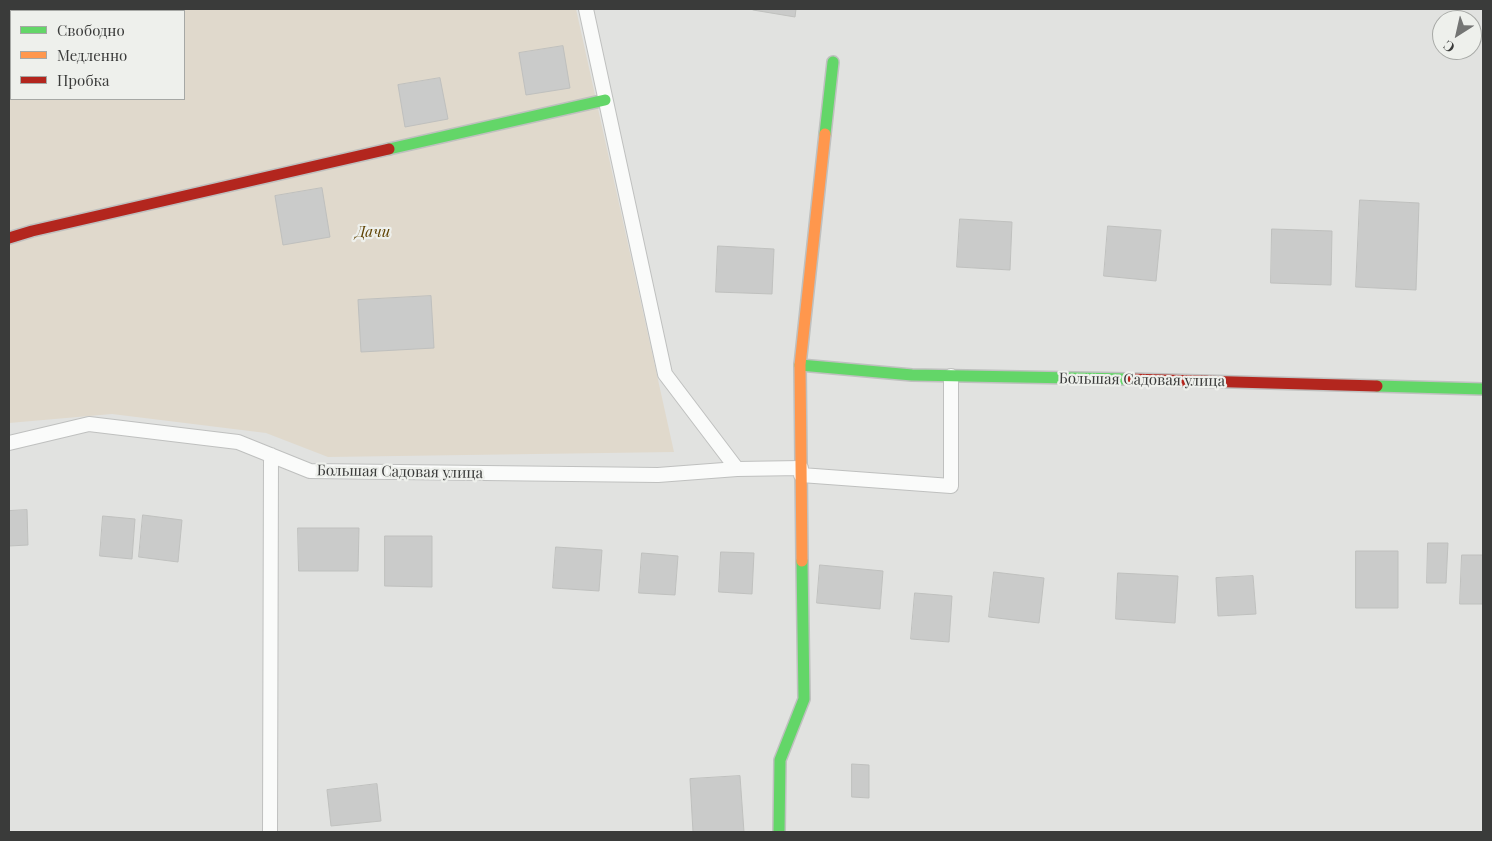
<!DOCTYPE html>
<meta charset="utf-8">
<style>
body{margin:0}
#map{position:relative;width:1492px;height:841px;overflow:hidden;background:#e1e2e0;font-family:"Playfair Display",serif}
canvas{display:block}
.frame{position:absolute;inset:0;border:10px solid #3a3b3a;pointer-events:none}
.legend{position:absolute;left:10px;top:10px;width:175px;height:90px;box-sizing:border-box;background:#eef0ec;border:1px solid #a6a8a5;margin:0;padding:6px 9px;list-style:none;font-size:15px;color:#3a3b3a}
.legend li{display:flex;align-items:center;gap:10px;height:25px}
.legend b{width:25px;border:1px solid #a6a8a5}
.north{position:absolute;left:1432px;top:10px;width:50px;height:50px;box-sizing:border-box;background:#eef0ec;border:1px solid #a6a8a5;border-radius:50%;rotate:215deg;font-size:14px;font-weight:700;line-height:20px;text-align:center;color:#3a3b3a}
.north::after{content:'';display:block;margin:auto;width:18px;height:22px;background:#747574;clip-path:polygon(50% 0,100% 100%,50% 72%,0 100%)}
</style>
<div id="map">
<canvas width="1492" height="841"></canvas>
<div class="frame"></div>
<ul class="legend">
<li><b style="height:6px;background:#63d668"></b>Свободно</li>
<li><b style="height:6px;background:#ff974d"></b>Медленно</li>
<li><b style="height:6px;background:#b3261e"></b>Пробка</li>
</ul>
<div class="north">С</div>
</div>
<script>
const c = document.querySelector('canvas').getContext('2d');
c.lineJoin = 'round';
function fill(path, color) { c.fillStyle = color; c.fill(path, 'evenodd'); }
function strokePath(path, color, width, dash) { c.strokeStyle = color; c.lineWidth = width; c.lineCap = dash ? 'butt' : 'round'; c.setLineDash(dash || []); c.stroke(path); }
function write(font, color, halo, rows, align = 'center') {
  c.font = font + ' "Playfair Display",serif'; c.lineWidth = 4.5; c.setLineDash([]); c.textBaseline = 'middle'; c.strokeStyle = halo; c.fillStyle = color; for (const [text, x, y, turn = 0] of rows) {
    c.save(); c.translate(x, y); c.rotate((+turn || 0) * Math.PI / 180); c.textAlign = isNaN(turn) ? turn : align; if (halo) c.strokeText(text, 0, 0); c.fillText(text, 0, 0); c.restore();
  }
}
const green = new Path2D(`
 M9,9H576L674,452L328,457L266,433L112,414L9,423ZM11,11H184V99H11Z`);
const building = new Path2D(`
 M753,9H796L795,17L753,10Z
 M563,46L570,88L526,95L519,53Z
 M440,78L448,119L405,127L398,85Z
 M322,188L330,237L283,245L275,196Z
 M1360,200L1419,203L1416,290L1356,287Z
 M960,219L1012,222L1010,270L957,267Z
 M1108,226L1161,230L1156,281L1104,276Z
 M1272,229L1332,231L1331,285L1271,283Z
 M718,246L774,249L772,294L716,292Z
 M431,296L434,348L361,352L358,300Z
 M27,510L28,545L9,546V511Z
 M143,515L182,520L178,562L139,557Z
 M103,516L135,519L132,559L100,556Z
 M298,528H359L358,571H299Z
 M385,536H432V587L385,586Z
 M1428,543H1448L1446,583H1427Z
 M556,547L602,550L599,591L553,588Z
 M1356,551H1398V608H1356Z
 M721,552L754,553L752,594L719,592Z
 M642,553L678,556L675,595L639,593Z
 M1462,555H1483V604H1460Z
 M820,565L883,571L880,609L817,603Z
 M994,572L1044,578L1039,623L989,617Z
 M1118,573L1178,576L1175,623L1116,619Z
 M1253,576L1256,614L1218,616L1216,578Z
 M915,593L952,596L949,642L911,639Z
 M852,764L869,765V798L852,797Z
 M740,776L744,832H693L690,779Z
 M377,784L381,821L331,826L327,790Z`);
const lane = new Path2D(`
 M586,9L665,374L737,469
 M9,443L89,424L238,442L310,471L658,475L737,469L801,468
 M801,475L951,486V376
 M270,832L271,455`);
const fast = new Path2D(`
 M825,134L833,62
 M389,149L605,100
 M800,365L912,375L1128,379
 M1377,386L1483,389
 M779,832L780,760L804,699L802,561`);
const slow = new Path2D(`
 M802,561L800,365L825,134`);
const jam = new Path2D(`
 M9,238L32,231L389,149
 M1128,379L1377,386`);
const parkNames = [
 ["Дачи",373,232]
];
const streetNames = [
 ["Большая Садовая улица",1142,380,1],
 ["Большая Садовая улица",400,472,1]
];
fill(green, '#e0d9cc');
fill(building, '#cacbca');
strokePath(building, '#bfc0be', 1);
strokePath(lane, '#bfc0bf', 16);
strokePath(fast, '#bfc0bf', 14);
strokePath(slow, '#bfc0bf', 14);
strokePath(jam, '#bfc0bf', 14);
strokePath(lane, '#fafbfa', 14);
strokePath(fast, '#63d668', 11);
strokePath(slow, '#ff974d', 11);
strokePath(jam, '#b3261e', 11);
write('italic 15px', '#5f4202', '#eef0ec', parkNames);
write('15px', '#3a3b3a', '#eef0ec', streetNames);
</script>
